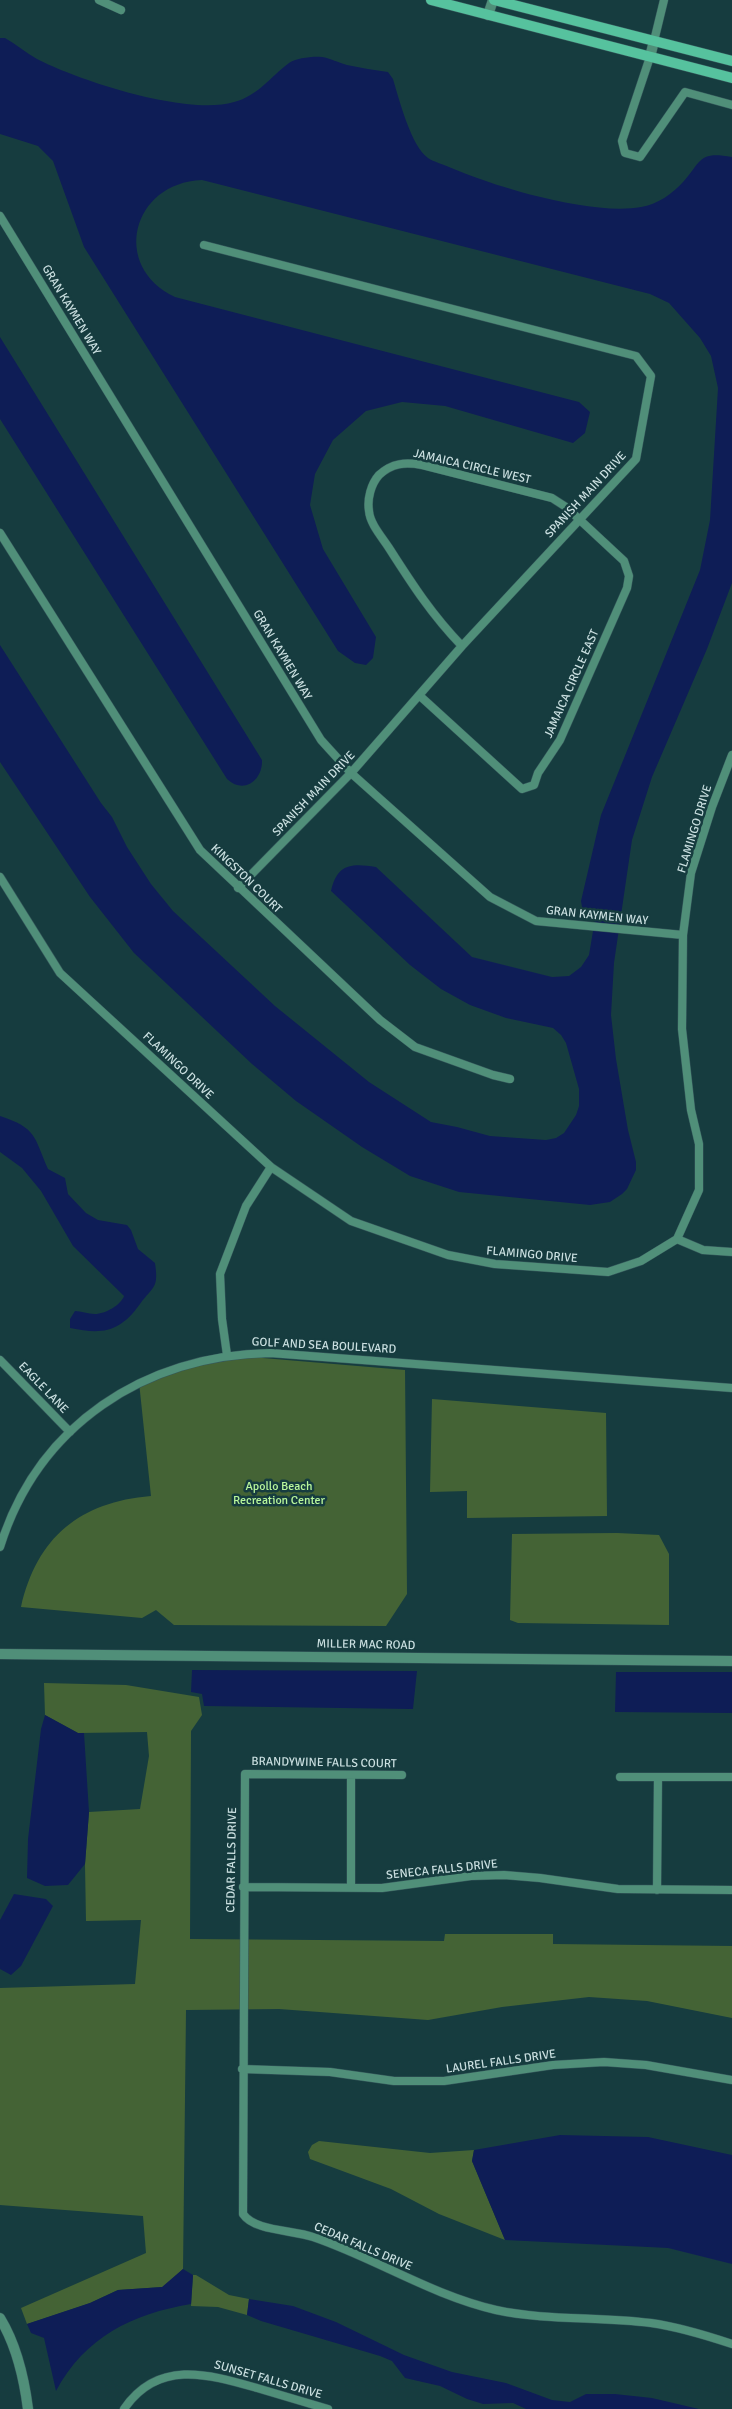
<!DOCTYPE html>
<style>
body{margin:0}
canvas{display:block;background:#163c3f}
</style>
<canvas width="732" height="2409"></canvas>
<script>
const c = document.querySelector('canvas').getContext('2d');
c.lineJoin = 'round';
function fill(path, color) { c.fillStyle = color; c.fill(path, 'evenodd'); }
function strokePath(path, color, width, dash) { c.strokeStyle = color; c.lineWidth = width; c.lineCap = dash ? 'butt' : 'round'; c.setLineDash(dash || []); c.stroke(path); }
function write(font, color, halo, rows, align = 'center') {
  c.font = font + ' Signika,sans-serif'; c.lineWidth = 5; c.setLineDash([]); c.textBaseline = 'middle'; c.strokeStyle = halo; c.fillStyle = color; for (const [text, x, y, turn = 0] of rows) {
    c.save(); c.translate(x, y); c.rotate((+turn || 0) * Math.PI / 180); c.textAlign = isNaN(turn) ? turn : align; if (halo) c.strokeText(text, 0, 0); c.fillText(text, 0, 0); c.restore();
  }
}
const green = new Path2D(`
 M227,1355L405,1370L407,1594L386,1626L174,1625L156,1610L142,1618L21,1607C37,1537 80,1502 151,1496L139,1382Z
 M432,1399L606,1413L607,1516L467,1518V1491L430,1492Z
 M617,1533L659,1535L669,1554V1625L518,1623L510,1620L512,1534Z
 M44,1683L126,1685L199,1697L202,1715L191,1731L190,1939L444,1941L445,1934H553V1944L732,1946V2018L647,2001L589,1997L502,2007L428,2020L279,2009L186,2010L183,2269L163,2287L118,2290L90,2303L27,2324L21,2308L146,2253L143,2216L0,2205V1988L135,1984L141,1920L86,1921L85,1864L89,1812L140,1809L149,1756L147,1732L78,1733L45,1715Z
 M319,2141L430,2153L474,2150L472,2161L505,2240L439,2214L391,2189L310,2159L308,2152L312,2145Z
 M193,2275H196L229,2295L249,2299L247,2315L218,2307L191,2306Z`);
const water = new Path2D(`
 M0,38H5C16,44 26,53 37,59C80,81 187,116 234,102C258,96 270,77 289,63C296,58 313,56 322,57C330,58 339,63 347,65C361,68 375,70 388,72L393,79C399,99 411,146 428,158C434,162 443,164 449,167C495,187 592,216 641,207C657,205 673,193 683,182C702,161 698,151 732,157V583L707,649L652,777L632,840L614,963L611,1015L616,1059L628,1130L636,1162V1170L627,1189L622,1194L610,1202L590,1205L459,1192L410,1176L362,1147L296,1101L252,1064L134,953L90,897L0,762V645L101,803L112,817L127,847L151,884L173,911L275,1006L369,1082L431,1122L457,1127L490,1136L546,1140L556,1138L564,1133L576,1115L579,1106V1089L566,1043L561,1035L553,1028L506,1018L470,1005L441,989L410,965L331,891C337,864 351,863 376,867L472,957L552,977L569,976L581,967L589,955L595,919L583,913L581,901L601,815L700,570L710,520L718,388L711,356L700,338L669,303L650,294L202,180C131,183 111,267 175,297L579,402L590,412L585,433L573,443L445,406L402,402L366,411L333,440L315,474L310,505L323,549L376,637L373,658L366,665L355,663L338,651L84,247L53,161L38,146L0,134Z
 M0,337L262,760C263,780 244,795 227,779L0,419Z
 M0,1116C37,1128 34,1137 48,1169L65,1178L68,1194L86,1213L98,1220L127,1225L131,1230L138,1249L155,1263C159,1289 153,1286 140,1304C120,1332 103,1335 70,1328V1319L75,1311C81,1311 88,1314 95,1314C105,1314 121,1305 124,1296L73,1246L41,1191L22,1168L0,1152Z
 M192,1670L417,1671L413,1709H409L204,1706L202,1694L191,1692Z
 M616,1672H732V1713L615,1712Z
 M45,1715L78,1733H84L89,1812L85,1864L68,1885L45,1886L27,1878L28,1839L41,1729Z
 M14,1894L46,1899L53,1906L21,1966L11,1975L0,1969V1920Z
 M560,2135L648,2137L732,2155V2264L668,2248L505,2240L472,2161L474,2150Z
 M183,2269L193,2275L191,2304C132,2314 85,2337 56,2391L44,2338L31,2333L27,2324L90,2303L118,2290L162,2287Z
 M249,2299L293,2306L336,2322L404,2355L452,2372L506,2383L552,2400L570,2402L586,2394H615L652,2398L699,2409H526L513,2403L483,2404L467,2399L440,2386L405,2378L392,2361L380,2356L261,2321L247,2315Z`);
const minor = new Path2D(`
 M99,0L121,10
 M654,41L664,0
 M650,57L622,141L625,153L640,157L685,92L732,105
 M0,216L321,740L351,773L490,897L536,921L683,935
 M204,245L636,356L651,376L636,459L462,646L351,773L238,888
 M0,533L200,850L380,1020L415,1047L493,1075L510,1079
 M420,696L522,789L534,785L538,773L560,740L627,588L629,576L624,561L566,507L552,498L422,465C405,462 392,463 379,475C371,484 367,499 369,511C370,524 382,537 389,548C412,584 432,615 462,646
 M0,877L60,973L271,1167L351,1221L448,1255L495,1264L608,1272L641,1261L677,1239L699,1190V1144L691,1110L682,1029L683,935L691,873L712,807L732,755
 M677,1239L703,1250L732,1252
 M227,1355L222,1319L220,1274L246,1206L271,1167
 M0,1360L70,1432
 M0,1547C38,1425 145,1355 270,1353L732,1388
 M402,1775L245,1774L243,2214C254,2231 293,2230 313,2237C375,2258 431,2295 496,2310C547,2321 600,2316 651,2323C679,2327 705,2335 732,2344
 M620,1777H732
 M243,1887L382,1888L471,1876L504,1875L540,1878L618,1889L732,1890
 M351,1887V1775
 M657,1890L658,1777
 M242,2069L330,2072L394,2081H444L553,2065L604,2062L646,2065L732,2080
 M124,2409C158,2359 208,2374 257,2388C280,2395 304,2402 328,2409`);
const tertiary = new Path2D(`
 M488,15L493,0
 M650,57L654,41
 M0,1654L732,1661
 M0,2318C17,2346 24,2377 28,2409`);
const secondary = new Path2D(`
 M431,0L732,78
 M494,0L732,61`);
const streetNames = [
 ["GRAN KAYMEN WAY",71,310,59],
 ["JAMAICA CIRCLE WEST",472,467,13],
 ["SPANISH MAIN DRIVE",586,495,-47],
 ["GRAN KAYMEN WAY",282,655,59],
 ["JAMAICA CIRCLE EAST",572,684,-66],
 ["SPANISH MAIN DRIVE",314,794,-46],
 ["FLAMINGO DRIVE",695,829,-73],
 ["KINGSTON COURT",246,879,44],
 ["GRAN KAYMEN WAY",597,916,6],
 ["FLAMINGO DRIVE",178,1066,43],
 ["FLAMINGO DRIVE",532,1255,5],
 ["GOLF AND SEA BOULEVARD",324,1346,3],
 ["EAGLE LANE",43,1388,46],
 ["MILLER MAC ROAD",366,1645,1],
 ["BRANDYWINE FALLS COURT",324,1763,1],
 ["CEDAR FALLS DRIVE",232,1860,-89],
 ["SENECA FALLS DRIVE",442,1870,-6],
 ["LAUREL FALLS DRIVE",501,2062,-8],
 ["CEDAR FALLS DRIVE",363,2247,23],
 ["SUNSET FALLS DRIVE",268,2380,16]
];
const parkNames = [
 ["Apollo Beach",279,1487],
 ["Recreation Center",279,1501]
];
fill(green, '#446335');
fill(water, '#0e1d56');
strokePath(minor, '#36595c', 9);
strokePath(tertiary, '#36595c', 11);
strokePath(secondary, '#36595c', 11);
strokePath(minor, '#508f79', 8);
strokePath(tertiary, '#508f79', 10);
strokePath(secondary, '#56c29e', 10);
write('12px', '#cadfe0', '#163c3f', streetNames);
write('12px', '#b9f79c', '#163c3f', parkNames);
</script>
